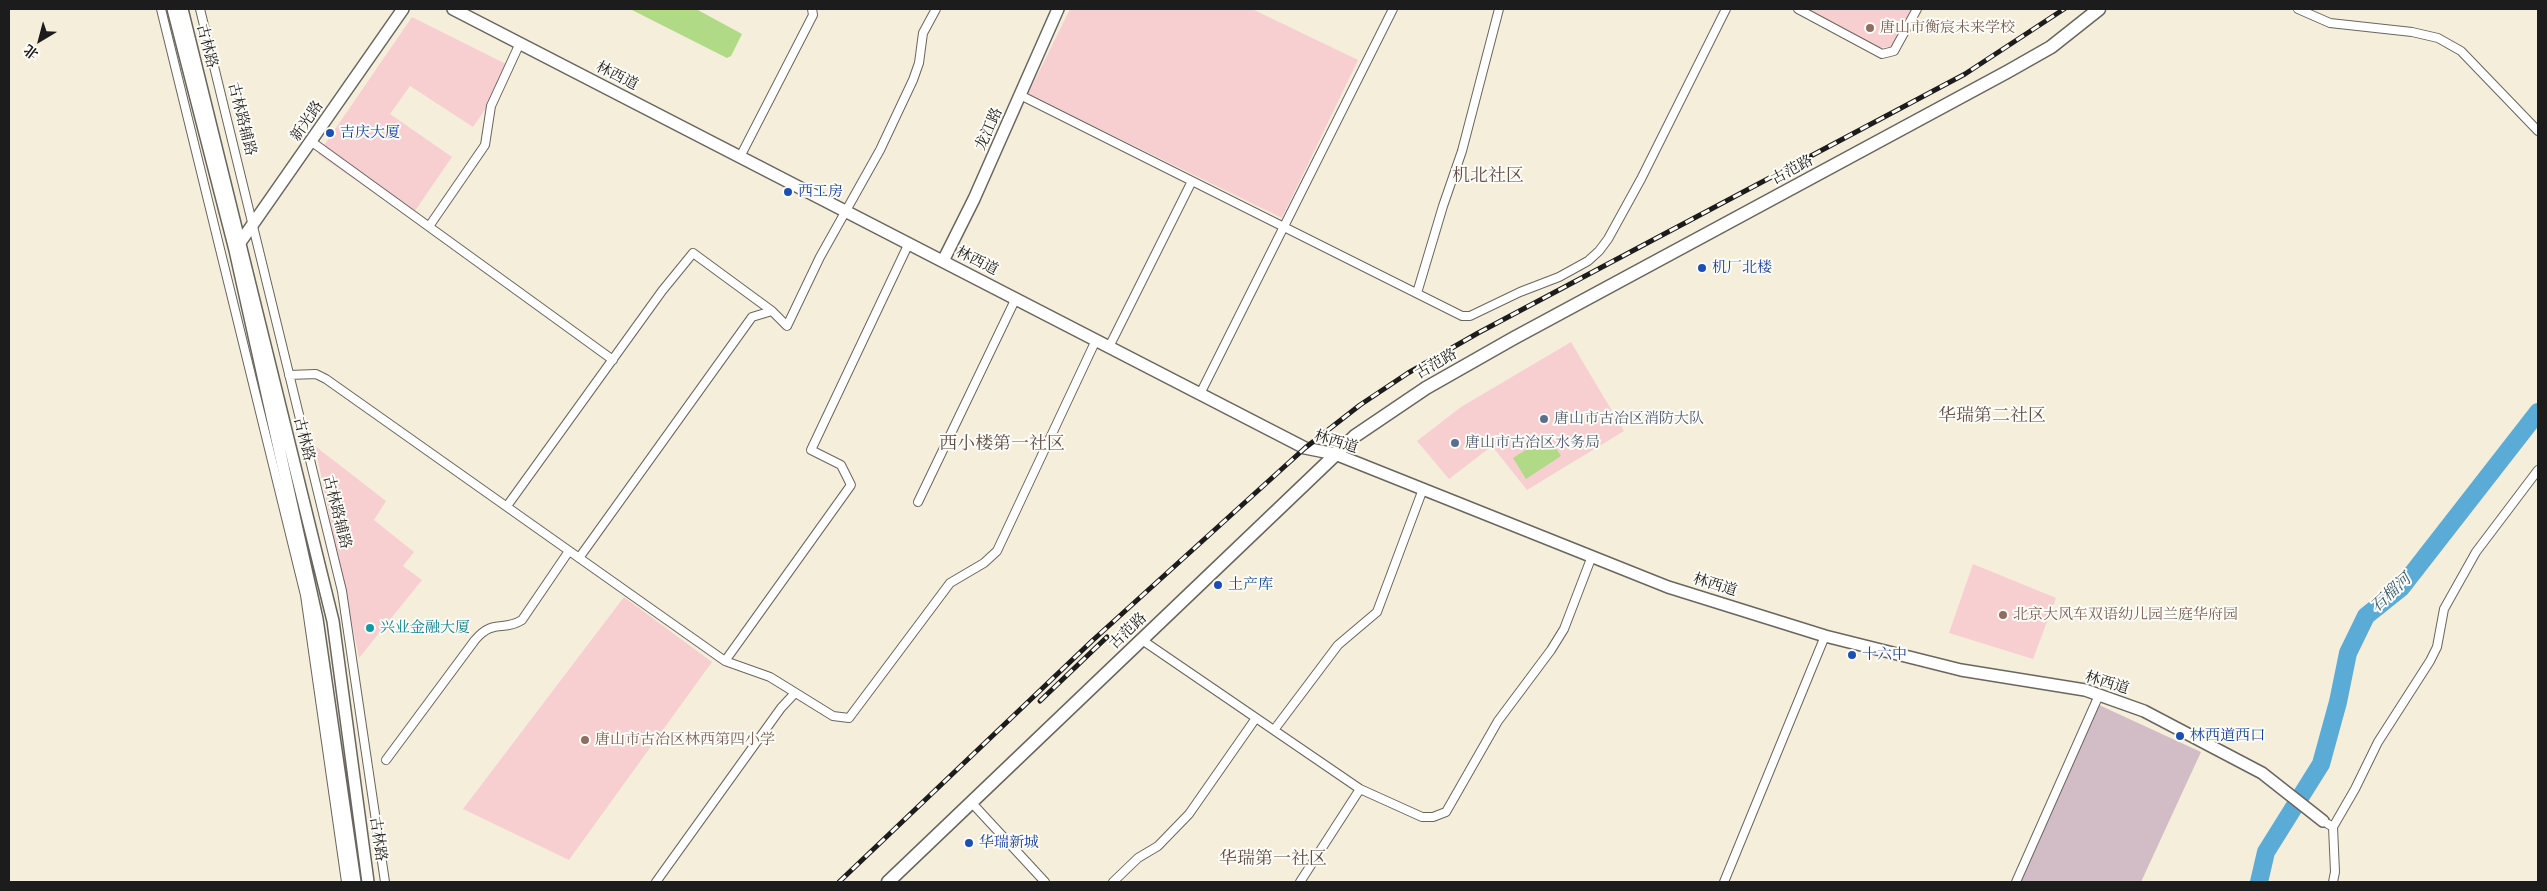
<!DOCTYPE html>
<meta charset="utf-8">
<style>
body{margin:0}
#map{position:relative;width:2547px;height:891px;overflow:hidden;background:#f5eedb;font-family:"Libre Caslon Text","Noto Serif SC",serif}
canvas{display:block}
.frame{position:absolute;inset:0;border:10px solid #1c1c1c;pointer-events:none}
.north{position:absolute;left:15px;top:15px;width:50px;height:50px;-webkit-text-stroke:4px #fdfcf7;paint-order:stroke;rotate:217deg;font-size:14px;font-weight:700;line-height:20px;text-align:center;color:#1c1c1c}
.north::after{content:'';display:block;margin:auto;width:18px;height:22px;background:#1c1c1c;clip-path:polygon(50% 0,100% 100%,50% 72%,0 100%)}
</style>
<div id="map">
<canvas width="2547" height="891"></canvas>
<div class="frame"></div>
<div class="north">北</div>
</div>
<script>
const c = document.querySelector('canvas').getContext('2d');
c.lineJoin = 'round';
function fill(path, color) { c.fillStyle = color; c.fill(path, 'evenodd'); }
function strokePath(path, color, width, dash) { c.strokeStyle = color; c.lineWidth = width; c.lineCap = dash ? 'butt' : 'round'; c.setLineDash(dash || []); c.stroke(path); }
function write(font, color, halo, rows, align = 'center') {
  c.font = font + ' "Libre Caslon Text","Noto Serif SC",serif'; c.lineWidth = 4; c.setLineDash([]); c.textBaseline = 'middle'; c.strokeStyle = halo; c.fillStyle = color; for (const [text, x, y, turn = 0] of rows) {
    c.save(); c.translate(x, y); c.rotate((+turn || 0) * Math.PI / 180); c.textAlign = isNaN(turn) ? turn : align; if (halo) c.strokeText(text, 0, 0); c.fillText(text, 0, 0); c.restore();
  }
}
const built = new Path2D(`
 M1070,9H1252L1358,60L1282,218L1028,94Z
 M1805,9H1912L1891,47L1874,48Z
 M412,17L514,68L473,127L410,86L390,114L452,157L410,218L318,154Z
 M1571,342L1624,431L1527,490L1492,446L1449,479L1417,441L1461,407Z
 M315,446L386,501L374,520L414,552L403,566L422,580L359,658Z
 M1973,564L2056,598L2033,659L1949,633Z
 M624,597L712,662L569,860L463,809Z`);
const industrial = new Path2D(`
 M2099,705L2201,752L2141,882H2018Z`);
const green = new Path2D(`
 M630,9H696L742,34L731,56L727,58Z
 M1548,436L1561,456L1526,479L1513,458Z`);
const river = new Path2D(`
 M2259,882L2266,852L2321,764L2338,702L2348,653L2366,616L2401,588L2538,412`);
const street = new Path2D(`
 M161,9L305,595L346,882
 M200,9L342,591L385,882
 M1798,9L1882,54L1894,51L1917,9
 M2298,9L2330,23L2412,32L2438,38L2461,51L2538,131
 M1020,95L1462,316H1470L1520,292L1559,277L1588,261L1599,251L1608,239L1641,179L1726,9
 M312,142L613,360
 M741,155L813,15L812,9
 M430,225L485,145L491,106L520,43
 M1417,293L1443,206L1462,151L1499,9
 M1109,347L1192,181
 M289,375L316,374L326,379L725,661L770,677L833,716L849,718L950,583L984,563L997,551L1096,340
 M1200,394L1393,9
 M918,502L1016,298
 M507,506L662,291L693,253L772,311L787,326L820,257L880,150L913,80L919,63L923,33L936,9
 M579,558L752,317L772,311
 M1142,640L1360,789L1422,817H1433L1446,812L1498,721L1551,650L1564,629L1592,556
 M725,661L851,485L841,465L811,450L909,243
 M1274,730L1338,645L1377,612L1423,489
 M386,760L475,640C494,618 503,632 522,620L569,551
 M971,802L1045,882
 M2328,824L2333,827L2335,872L2333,882
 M2333,827L2355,789L2378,742L2430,661L2437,647L2444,609L2476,552L2538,470
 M656,882L781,708L795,693
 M1113,882L1138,858L1158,846L1189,814L1256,718
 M1300,882L1360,789
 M1724,882L1825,636
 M2016,882L2099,695`);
const secondary = new Path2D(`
 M173,9L235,250L317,619L355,882
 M182,9L333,621L368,882
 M453,9L1305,448L1335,454L1668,587L1825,636L1961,670L2085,690L2144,711L2262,773L2323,821
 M239,244L403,9
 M943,261L974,199L1058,9`);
const primary = new Path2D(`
 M888,882L1355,436L1426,388L1514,338L2007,72L2051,47L2099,9`);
const rail = new Path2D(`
 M1040,701L1107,637
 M839,882L1092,641L1305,448L1360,405L1408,373L1478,333L1965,74L2064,9`);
const markers = [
 [1870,28,5,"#8d6e63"],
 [330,133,5,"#1a4fb4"],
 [788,192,5,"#1a4fb4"],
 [1702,268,5,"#1a4fb4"],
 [1544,419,5,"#5c6f8a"],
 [1455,443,5,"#5c6f8a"],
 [1218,585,5,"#1a4fb4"],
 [2003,615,5,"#8d6e63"],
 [370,628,5,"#0f9aa8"],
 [1852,655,5,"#1a4fb4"],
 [2180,736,5,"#1a4fb4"],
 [585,740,5,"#8d6e63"],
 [969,843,5,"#1a4fb4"]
];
const educationNames = [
 ["唐山市衡宸未来学校",1880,28],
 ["北京大风车双语幼儿园兰庭华府园",2013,615],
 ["唐山市古冶区林西第四小学",595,740]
];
const streetNames = [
 ["古林路",207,46,76],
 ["林西道",617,76,27],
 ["古林路辅路",242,119,76],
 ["新光路",307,121,-55],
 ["龙江路",989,129,-66],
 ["古范路",1792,170,-28],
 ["林西道",977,261,27],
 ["古范路",1436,364,-30],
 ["古林路",304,439,76],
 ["林西道",1336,442,17],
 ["古林路辅路",337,512,76],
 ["林西道",1715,585,17],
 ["古范路",1128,631,-44],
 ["林西道",2107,683,17],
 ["古林路",378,839,82]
];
const transitNames = [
 ["吉庆大厦",340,133],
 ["西工房",798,192],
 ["机厂北楼",1712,268],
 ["土产库",1228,585],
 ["十六中",1862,655],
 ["林西道西口",2190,736],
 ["华瑞新城",979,843]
];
const serviceNames = [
 ["唐山市古冶区消防大队",1554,419],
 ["唐山市古冶区水务局",1465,443]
];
const cultureNames = [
 ["兴业金融大厦",380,628]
];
const waterNames = [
 ["石榴河",2391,593,-43]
];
const quarterNames = [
 ["机北社区",1488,176],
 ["华瑞第二社区",1992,416],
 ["西小楼第一社区",1002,444],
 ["华瑞第一社区",1273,859]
];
fill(built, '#f7cfd1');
fill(industrial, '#d2bdc6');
fill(green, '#b0da86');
strokePath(river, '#5aabd5', 18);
strokePath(street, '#68665f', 10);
strokePath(secondary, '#68665f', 14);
strokePath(primary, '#68665f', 15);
strokePath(street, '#fff', 8);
strokePath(secondary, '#fff', 11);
strokePath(primary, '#fff', 12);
strokePath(rail, '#1c1c1c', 5);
strokePath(rail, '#fdfcf7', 3, [9]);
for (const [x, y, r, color] of markers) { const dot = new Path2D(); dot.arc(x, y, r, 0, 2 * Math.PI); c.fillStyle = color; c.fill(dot); strokePath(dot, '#fdfcf7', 2); }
write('15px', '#785e54', '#fdfcf7', educationNames, 'left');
write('15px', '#1c1c1c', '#fdfcf7', streetNames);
write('15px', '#164399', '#fdfcf7', transitNames, 'left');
write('15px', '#4e5e75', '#fdfcf7', serviceNames, 'left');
write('15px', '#0d838f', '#fdfcf7', cultureNames, 'left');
write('italic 16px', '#385c6f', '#fdfcf7', waterNames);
write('18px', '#634f4c', '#fdfcf7', quarterNames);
</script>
